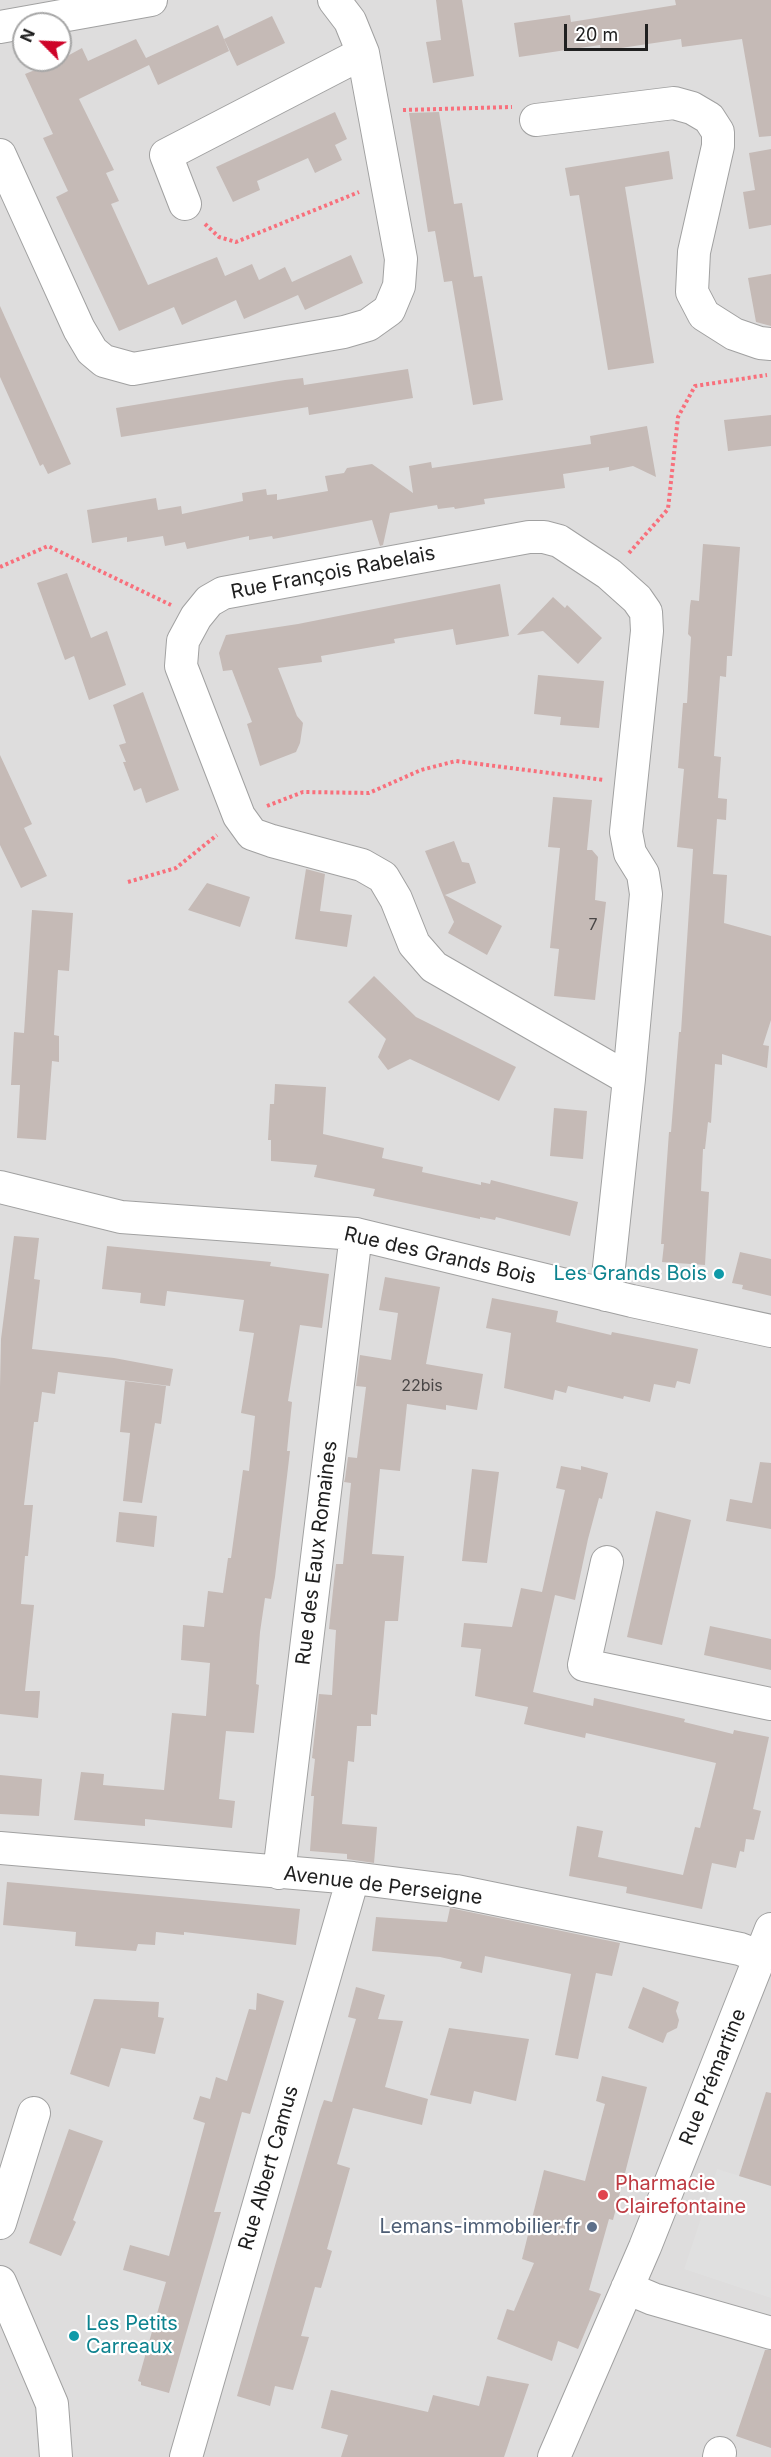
<!DOCTYPE html>
<meta charset="utf-8">
<style>
body{margin:0}
#map{position:relative;width:771px;height:2457px;overflow:hidden;background:#f1ece7;font-family:Inter,sans-serif}
canvas{display:block}
.north{position:absolute;left:12px;top:12px;width:60px;height:60px;box-sizing:border-box;background:#fff;border:2px solid #a6a6a6;border-radius:50%;rotate:294deg;font-size:16px;font-weight:700;line-height:24px;text-align:center;color:#202020}
.north::after{content:'';display:block;margin:auto;width:21px;height:27px;background:#ce0328;clip-path:polygon(50% 0,100% 100%,50% 72%,0 100%)}
.scale{position:absolute;left:564px;top:24px;width:84px;height:27px;box-sizing:border-box;border:3px solid #202020;border-top:0;padding-left:8px;font-size:18px;line-height:21px;white-space:nowrap;color:#202020;-webkit-text-stroke:4px #fff;paint-order:stroke}
</style>
<div id="map">
<canvas width="771" height="2457"></canvas>
<div class="north">N</div>
<div class="scale">20 m</div>
</div>
<script>
const ctx = document.querySelector('canvas').getContext('2d');
ctx.lineJoin = 'round';
function paint(path, color) {
  ctx.fillStyle = color;
  ctx.fill(path, 'evenodd');
}
function shape(rows) {
  const path = new Path2D();
  for (const r of rows) {
    path.moveTo(r[0], r[1]);
    for (let i = 2; i < r.length; i += 2) path.lineTo(r[i], r[i + 1]);
  }
  return path;
}
function strokePath(path, color, width, dash) {
  ctx.strokeStyle = color;
  ctx.lineWidth = width;
  ctx.lineCap = dash ? 'butt' : 'round';
  ctx.setLineDash(dash || []);
  ctx.stroke(path);
}
function label(font, color, halo, rows, align = 'center') {
  ctx.font = font + ' Inter,sans-serif';
  ctx.lineWidth = 4.5;
  ctx.setLineDash([]);
  ctx.textBaseline = 'middle';
  ctx.strokeStyle = halo;
  ctx.fillStyle = color;
  for (const [text, x, y, turn = 0] of rows) {
    ctx.save();
    ctx.translate(x, y);
    ctx.rotate((+turn || 0) * Math.PI / 180);
    ctx.textAlign = isNaN(turn) ? turn : align;
    if (halo) ctx.strokeText(text, 0, 0);
    ctx.fillText(text, 0, 0);
    ctx.restore();
  }
}
paint(shape([
 [0,0,771,0,771,2457,0,2457],
 [24,24,60,24,60,60,24,60]
]), '#dedddd');
paint(shape([
 [717,2169,771,2186,771,2298,684,2269]
]), '#e0e0e0');
paint(shape([
 [436,0,462,0,474,76,433,83,426,42,441,40],
 [675,0,771,0,771,136,759,137,742,39,682,47,681,39,601,51,600,45,519,57,514,23,570,15,571,22,676,5],
 [272,16,285,43,237,66,224,39],
 [218,25,229,51,158,85,149,65,79,99,114,170,106,173,119,201,111,204,148,285,217,257,225,276,252,264,259,280,285,267,292,282,351,255,363,283,305,310,298,295,244,319,236,300,182,325,174,307,119,331,56,197,68,191,43,138,53,134,25,74,60,60,82,48,88,61,136,39,146,58],
 [335,112,347,139,335,145,342,160,315,173,308,158,257,181,260,190,233,202,216,167],
 [439,112,454,204,462,203,474,277,482,276,503,400,473,405,452,281,444,282,435,231,428,232,409,113],
 [771,149,771,225,749,229,743,192,755,190,749,153],
 [669,151,673,179,625,187,654,363,608,370,579,195,570,196,565,168],
 [771,274,771,326,756,322,748,278],
 [0,306,71,464,48,474,43,464,40,466,0,377],
 [408,369,413,398,309,415,308,407,121,437,116,408,285,380,303,378,304,385],
 [771,415,771,446,728,451,724,420],
 [647,426,656,477,633,466,609,471,609,467,563,474,565,488,484,499,485,504,455,509,454,507,438,509,437,505,390,513,383,545,380,546,372,520,273,539,272,536,249,540,249,536,187,549,185,542,165,546,163,536,127,542,127,537,92,543,87,510,156,498,158,510,181,506,182,514,243,501,242,493,266,489,267,495,277,494,277,500,328,491,325,476,344,473,347,468,372,464,413,493,409,466,431,462,432,468,591,444,590,436],
 [703,544,740,547,732,656,727,656,726,677,720,676,714,756,721,757,718,798,727,799,726,820,717,819,713,874,727,875,724,923,771,936,771,1020,763,1045,769,1046,767,1068,722,1054,722,1065,715,1064,711,1123,708,1122,705,1149,703,1149,701,1191,709,1192,705,1265,662,1262,664,1244,661,1244,669,1132,671,1132,679,1032,681,1032,693,849,677,847,684,769,678,768,683,703,687,703,691,637,688,634,690,606,691,600,699,601],
 [67,573,91,638,107,631,126,685,89,700,74,656,65,660,37,583],
 [500,584,509,636,456,645,453,629,394,639,395,643,321,656,322,662,278,668,297,716,303,723,300,743,296,752,260,766,247,724,252,722,232,670,223,671,219,653,226,635,298,624],
 [553,597,565,608,567,605,602,638,578,664,543,631,517,635],
 [538,675,604,681,599,728,560,725,561,717,534,714],
 [143,692,179,790,146,803,141,788,134,791,123,762,126,762,119,745,126,743,113,705],
 [0,755,32,824,24,828,47,876,21,888,0,845],
 [553,797,592,800,587,850,592,850,598,857,595,900,606,902,595,1000,554,996,559,949,550,948,560,848,548,847],
 [454,841,462,862,469,863,476,883,445,895,502,926,487,955,448,933,454,922,425,851],
 [306,869,325,874,320,911,352,915,347,947,295,939],
 [207,883,250,897,240,927,188,910],
 [32,910,73,913,69,971,58,970,54,1035,59,1036,59,1062,52,1061,46,1140,17,1138,20,1085,11,1085,14,1032,24,1033],
 [374,976,416,1017,516,1067,499,1101,410,1059,388,1070,378,1057,386,1039,348,1002],
 [275,1084,326,1087,323,1134,384,1148,382,1158,423,1167,422,1172,481,1185,481,1182,490,1184,491,1180,578,1202,570,1236,496,1217,495,1220,480,1217,480,1219,373,1196,375,1189,314,1177,317,1165,271,1161,271,1140,268,1140,270,1104,274,1104],
 [554,1108,587,1111,583,1159,550,1156],
 [14,1236,39,1238,34,1279,40,1280,32,1349,114,1358,173,1369,170,1386,58,1372,55,1394,42,1392,38,1422,34,1422,24,1505,33,1505,28,1556,25,1556,21,1604,34,1605,25,1691,40,1691,38,1718,0,1714,0,1387,1,1339],
 [107,1246,271,1262,270,1266,329,1274,322,1328,300,1325,288,1401,292,1402,287,1451,290,1451,275,1577,271,1599,265,1598,260,1632,256,1684,259,1685,254,1733,226,1731,219,1799,235,1801,232,1828,145,1819,145,1826,74,1820,81,1772,104,1774,103,1785,164,1790,172,1713,206,1716,210,1663,181,1660,183,1625,204,1627,208,1591,223,1593,228,1558,231,1558,243,1470,249,1471,255,1416,241,1413,254,1333,239,1331,244,1300,167,1291,165,1306,140,1303,141,1293,102,1289],
 [740,1252,771,1259,771,1296,742,1289,743,1285,732,1283],
 [385,1277,440,1287,426,1364,483,1374,477,1410,446,1405,446,1410,407,1404,400,1471,380,1469,372,1554,404,1556,398,1621,385,1621,377,1715,371,1714,371,1726,357,1726,354,1762,348,1761,342,1824,377,1827,374,1863,347,1859,347,1854,310,1851,314,1796,311,1796,315,1759,312,1758,319,1694,332,1695,336,1630,329,1629,334,1581,336,1564,343,1564,351,1483,344,1482,345,1479,348,1457,357,1458,366,1387,356,1386,360,1355,391,1360,398,1313,379,1310],
 [492,1298,558,1311,556,1322,611,1335,612,1332,698,1349,690,1384,677,1381,675,1388,654,1384,650,1402,624,1396,623,1399,568,1386,566,1393,555,1390,553,1400,504,1388,511,1333,486,1328],
 [125,1381,166,1386,161,1424,155,1423,142,1503,123,1501,130,1433,120,1432],
 [760,1462,771,1463,771,1529,726,1521,730,1499,752,1503],
 [561,1466,581,1470,581,1466,608,1473,602,1499,599,1498,588,1539,575,1600,555,1595,533,1692,593,1706,594,1698,685,1719,684,1722,733,1734,734,1730,769,1737,753,1809,761,1811,754,1840,746,1839,744,1852,740,1851,736,1868,712,1863,702,1909,626,1893,627,1887,569,1876,577,1826,603,1831,598,1857,683,1875,695,1827,700,1828,716,1763,586,1733,585,1738,524,1724,528,1707,475,1696,481,1649,461,1647,464,1623,512,1627,521,1588,542,1592,565,1490,556,1488],
 [472,1469,499,1472,487,1563,462,1561],
 [656,1511,691,1520,662,1645,627,1637],
 [119,1512,157,1516,154,1547,116,1542],
 [710,1626,771,1639,771,1670,704,1655],
 [0,1775,42,1779,39,1816,0,1814],
 [7,1882,300,1909,296,1945,184,1932,184,1935,156,1932,155,1945,138,1944,136,1951,75,1946,76,1932,3,1925],
 [450,1908,620,1943,612,1976,596,1973,578,2059,555,2055,571,1974,485,1956,482,1973,460,1968,462,1962,440,1957,372,1951,376,1917,447,1922],
 [356,1987,385,1995,378,2019,403,2021,385,2087,428,2099,422,2125,353,2108,337,2164,350,2168,327,2249,332,2251,321,2288,315,2287,301,2336,309,2337,293,2390,275,2386,270,2406,237,2396,320,2111,324,2100,332,2102,340,2074,356,2019,348,2017],
 [643,1987,679,2002,676,2011,679,2020,677,2028,667,2033,663,2043,628,2028],
 [257,1993,284,2001,250,2114,242,2112,214,2212,221,2212,169,2393,141,2385,141,2382,138,2381,166,2282,123,2270,130,2245,169,2256,205,2123,193,2119,200,2096,210,2099,216,2077,227,2081,249,2009,256,2010],
 [94,1999,159,2002,158,2017,164,2018,155,2054,121,2048,109,2087,70,2074],
 [449,2028,529,2039,516,2101,474,2091,471,2104,430,2095],
 [602,2076,647,2087,613,2220,609,2219,589,2290,601,2294,578,2349,558,2341,552,2361,497,2339,507,2309,514,2311,534,2263,522,2259,544,2170,585,2181,605,2104,596,2101],
 [766,2092,771,2093,771,2186,739,2176],
 [69,2129,103,2141,73,2220,76,2222,61,2256,29,2243],
 [765,2350,771,2350,771,2448,736,2436],
 [487,2376,529,2384,504,2457,341,2457,348,2435,321,2428,331,2390,428,2412,433,2395,479,2406]
]), '#c5bab6');
const minor = shape([
 [0,27,151,0],
 [536,120,674,103,692,108,709,118,718,132,718,146,694,252,692,292,704,315,734,334,760,343,771,344],
 [0,155,79,329,92,351,104,361,133,369,344,332,368,325,389,310,399,286,401,259,363,53,350,21,334,0],
 [185,204,166,155,363,53],
 [0,1187,121,1217,356,1234,632,1301,771,1331],
 [606,1295,629,1079,646,894,643,874,630,853,626,832,647,631,646,612,637,599,609,574,559,541,544,537,529,537,223,593,209,601,196,617,183,641,181,666,239,816,252,834,272,841,362,865,383,877,396,899,414,944,434,967,629,1079],
 [607,1562,584,1665,771,1704],
 [0,1848,353,1878,456,1891,740,1949,761,1957],
 [279,1873,356,1234],
 [0,2223,34,2113],
 [0,2282,52,2404,56,2457],
 [627,2288,653,2299,771,2333],
 [186,2457,353,1878],
 [554,2457,645,2247,771,1929],
 [719,2457,720,2453]
]);
strokePath(minor, '#a1a1a1', 34);
strokePath(shape([
 [403,110,512,107],
 [205,224,219,237,236,242,359,192],
 [629,553,668,509,678,417,695,386,767,375],
 [0,567,48,546,171,605],
 [267,806,303,792,369,793,421,770,456,761,604,780],
 [128,882,176,868,217,835]
]), '#f8707c', 4, [3, 3]);
strokePath(minor, '#fff', 32);
for (const [x, y, r, color] of [
 [719,1274,6,"#0f9aa8"],
 [603,2195,6,"#e0444e"],
 [592,2227,6,"#5c6f8a"],
 [74,2336,6,"#0f9aa8"]
]) {
  const dot = new Path2D();
  dot.arc(x, y, r, 0, 2 * Math.PI);
  ctx.fillStyle = color;
  ctx.fill(dot);
  strokePath(dot, '#fff', 2);
}
label('16px', '#494646', null, [
 ["7",593,925],
 ["22bis",422,1386]
]);
label('20px', '#202020', '#fff', [
 ["Rue François Rabelais",333,573,-11],
 ["Rue des Grands Bois",440,1256,13],
 ["Rue des Eaux Romaines",317,1553,-83],
 ["Avenue de Perseigne",383,1886,7],
 ["Rue Prémartine",713,2077,-68],
 ["Rue Albert Camus",269,2168,-74]
]);
label('20px', '#0d838f', '#fff', [
 ["Les Grands Bois",707,1274],
 ["Les Petits",86,2324,"left"],
 ["Carreaux",86,2347,"left"]
], 'right');
label('20px', '#be3a42', '#fff', [
 ["Pharmacie",615,2184],
 ["Clairefontaine",615,2207]
], 'left');
label('20px', '#4e5e75', '#fff', [
 ["Lemans-immobilier.fr",580,2227]
], 'right');
</script>
